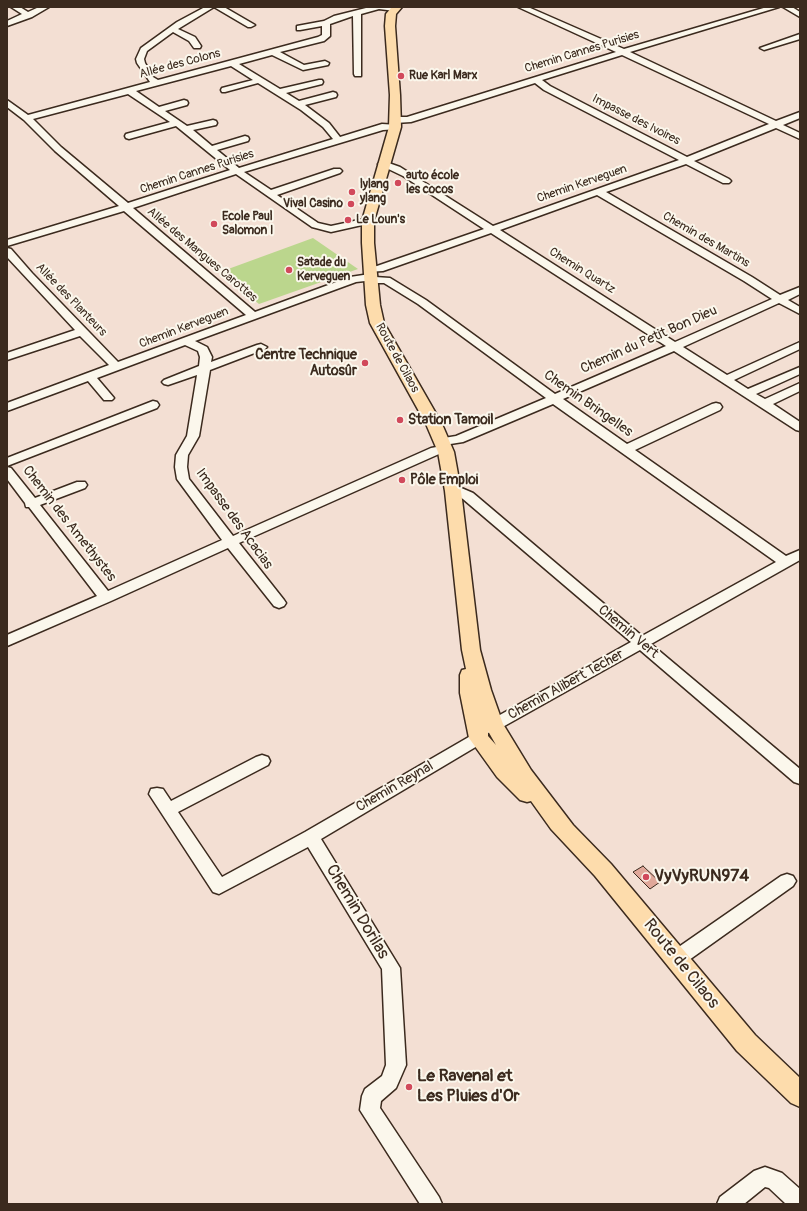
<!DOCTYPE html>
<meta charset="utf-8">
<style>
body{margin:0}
#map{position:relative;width:807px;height:1211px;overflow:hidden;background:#f3dfd3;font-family:Pangolin,sans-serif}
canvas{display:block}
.frame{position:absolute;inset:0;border:8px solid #3b2a1e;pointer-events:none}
</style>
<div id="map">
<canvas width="807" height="1211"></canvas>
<div class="frame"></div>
</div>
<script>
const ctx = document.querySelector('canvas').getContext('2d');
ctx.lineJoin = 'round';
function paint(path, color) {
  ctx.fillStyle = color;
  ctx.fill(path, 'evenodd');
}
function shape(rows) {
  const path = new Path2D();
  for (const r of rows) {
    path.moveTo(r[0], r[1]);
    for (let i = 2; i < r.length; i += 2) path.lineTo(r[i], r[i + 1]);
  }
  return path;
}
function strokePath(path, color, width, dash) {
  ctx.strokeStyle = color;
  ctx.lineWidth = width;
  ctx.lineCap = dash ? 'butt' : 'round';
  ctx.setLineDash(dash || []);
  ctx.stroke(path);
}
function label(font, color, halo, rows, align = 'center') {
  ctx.font = font + ' Pangolin,sans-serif';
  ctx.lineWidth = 4;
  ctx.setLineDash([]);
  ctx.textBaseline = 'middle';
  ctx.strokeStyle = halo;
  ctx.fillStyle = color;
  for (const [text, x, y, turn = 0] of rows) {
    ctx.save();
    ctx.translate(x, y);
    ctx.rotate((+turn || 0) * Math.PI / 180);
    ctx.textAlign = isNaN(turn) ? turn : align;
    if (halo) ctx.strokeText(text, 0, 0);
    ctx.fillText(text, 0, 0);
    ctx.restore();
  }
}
paint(shape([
 [313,238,358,269,259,304,220,272]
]), '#bbd68d');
const building = shape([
 [643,866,660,882,650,889,633,872,643,866]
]);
paint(building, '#e0a799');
strokePath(building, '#3b2a1e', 1);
const minor = shape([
 [11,7,20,7,28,12,39,7,49,7,32,17,7,26,7,21,22,14,11,7],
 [205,7,224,7,255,25,251,27,248,27,214,7,178,29,195,37,201,46,200,48,194,48,189,41,173,32,147,51,144,59,145,63,153,77,158,80,318,37,322,35,322,26,300,30,297,30,297,26,324,21,334,16,370,7,398,7,399,9,395,11,379,9,361,14,361,76,355,76,354,74,353,16,330,24,330,36,324,41,280,52,304,65,325,61,329,63,328,65,303,70,272,55,239,64,280,89,319,80,322,80,323,82,322,84,286,93,299,101,333,92,336,93,337,95,336,97,305,105,329,123,340,137,382,124,398,125,399,127,398,129,383,130,244,172,271,190,334,169,340,169,342,171,340,173,277,195,318,223,331,226,368,218,373,221,371,223,331,232,312,227,236,174,133,208,255,312,350,277,370,274,375,277,390,278,426,300,555,394,666,346,491,233,383,271,366,272,365,270,366,268,377,266,484,229,403,176,378,164,383,161,400,167,493,226,679,160,544,90,535,83,411,122,395,123,391,120,395,117,407,117,616,52,518,7,528,7,624,49,767,7,779,7,630,52,776,121,800,112,800,118,783,125,800,133,800,139,776,128,694,161,729,179,731,181,729,183,723,183,686,164,606,192,752,277,780,295,800,287,800,294,788,300,800,307,800,314,779,303,683,347,727,375,800,342,800,349,734,380,748,389,800,367,800,374,756,394,765,399,800,383,800,391,773,404,800,422,800,431,796,430,674,351,563,399,627,444,712,404,716,403,720,404,722,407,720,410,635,450,786,556,800,550,800,560,651,644,800,769,800,784,794,782,640,650,499,729,485,734,480,732,477,728,480,724,489,721,631,642,463,499,457,495,448,494,447,491,448,488,459,487,473,493,642,636,776,562,553,404,463,442,444,445,448,446,450,449,448,452,439,454,239,543,284,600,286,603,284,606,279,608,274,606,228,548,111,601,7,646,7,635,97,596,29,507,26,507,25,503,7,479,7,467,11,468,35,498,77,482,85,482,87,485,85,488,40,505,108,591,222,540,177,479,175,467,176,455,187,436,197,375,168,385,164,384,162,382,164,380,199,366,200,357,198,351,185,345,97,378,114,398,112,400,104,400,88,381,7,411,7,403,109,365,80,336,7,360,7,353,75,330,7,257,7,248,11,249,32,273,118,362,246,315,124,211,7,246,7,240,119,206,55,151,24,120,7,107,7,100,28,115,150,82,137,63,136,59,141,48,177,22,205,7],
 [622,55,769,124,687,157,550,86,542,80,622,55],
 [231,66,253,80,222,88,221,90,222,92,225,92,258,83,301,110,323,127,333,139,239,168,217,150,248,141,249,139,248,137,245,136,212,146,193,130,216,125,217,123,216,121,213,120,187,126,165,111,187,105,188,103,187,101,184,100,159,107,136,91,231,66],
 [128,94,170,122,126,134,125,136,126,138,129,139,176,126,230,170,128,203,61,147,33,119,128,94],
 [597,195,744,281,772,299,675,342,500,230,597,195],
 [365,281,370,283,384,283,418,304,546,398,456,436,438,439,436,442,438,445,442,446,431,448,233,536,189,479,187,467,188,455,199,436,210,370,265,349,267,347,261,344,257,345,211,362,212,357,207,347,195,341,356,282,365,281],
 [783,7,792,7,800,12,800,17,783,7],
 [800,34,800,39,764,50,760,48,800,34],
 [153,401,157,402,159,405,157,408,7,466,7,458,153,401],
 [479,732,484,734,487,738,484,742,321,839,400,968,406,1065,396,1088,381,1101,380,1108,439,1197,442,1204,420,1204,360,1110,362,1096,365,1089,382,1076,386,1065,382,969,308,847,219,894,213,892,149,794,151,789,157,788,163,789,171,801,256,757,262,755,268,757,270,761,268,765,178,812,222,877,305,832,474,734,479,732],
 [787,874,793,876,796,881,793,886,682,965,676,967,670,965,667,959,670,953,781,876,787,874],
 [765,1167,782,1173,800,1189,800,1204,786,1204,769,1188,765,1187,744,1204,717,1204,720,1197,754,1171,765,1167]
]);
const major = shape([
 [392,7,402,7,396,14,395,26,400,95,401,127,374,221,374,243,380,305,384,323,442,424,454,452,461,491,480,650,491,690,503,724,531,770,573,825,611,864,755,1035,800,1078,800,1107,791,1103,737,1051,595,876,551,829,531,801,527,802,520,800,497,777,469,738,460,693,460,675,462,670,466,669,462,650,445,491,438,452,426,424,370,323,366,305,362,243,362,221,389,127,390,95,385,26,386,14,392,7],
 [488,731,496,745,488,736,488,731]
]);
strokePath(minor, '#3b2a1e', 3);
strokePath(major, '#3b2a1e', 3);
paint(minor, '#fbf7ec');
paint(major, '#fddcac');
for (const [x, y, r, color] of [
 [401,76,4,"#d1495b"],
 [398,183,4,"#d1495b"],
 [352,192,4,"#d1495b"],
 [351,204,4,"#d1495b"],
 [348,220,4,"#d1495b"],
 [214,224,4,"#d1495b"],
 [289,270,4,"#d1495b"],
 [365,363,4,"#d1495b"],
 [400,420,4,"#d1495b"],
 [402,480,4,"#d1495b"],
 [646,877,4,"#d1495b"],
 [409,1087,4,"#d1495b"]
]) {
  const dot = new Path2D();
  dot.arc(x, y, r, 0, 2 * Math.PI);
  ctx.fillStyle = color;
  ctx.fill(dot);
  strokePath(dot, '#fbf7ec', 1.5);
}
label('12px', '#3b2a1e', '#fbf7ec', [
 ["Chemin Cannes Purisies",582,52,-17],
 ["Allée des Colons",180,64,-15],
 ["Impasse des Ivoires",636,120,27],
 ["Chemin Cannes Purisies",197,172,-18],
 ["Chemin Kerveguen",582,184,-19],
 ["Chemin des Martins",706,240,30],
 ["Allée des Mangues Carottes",202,255,40],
 ["Chemin Quartz",582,271,32],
 ["Allée des Planteurs",71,300,46],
 ["Chemin Kerveguen",184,328,-21],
 ["Route de Cilaos",397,358,61]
]);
label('bold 12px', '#3b2a1e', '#fbf7ec', [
 ["Rue Karl Marx",409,76],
 ["auto école",406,176],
 ["les cocos",406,190],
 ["lylang",360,185],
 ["ylang",360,199],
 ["Vival Casino",343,204,"right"],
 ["Ecole Paul",222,217],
 ["Salomon I",222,231],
 ["Le Loun's",356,220],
 ["Satade du",297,263],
 ["Kerveguen",297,277]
], 'left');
label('14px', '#3b2a1e', '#fbf7ec', [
 ["Chemin du Petit Bon Dieu",649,340,-24],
 ["Chemin Bringelles",588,404,35],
 ["Impasse des Acacias",234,519,54],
 ["Chemin des Amethystes",69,524,52],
 ["Chemin Vert",628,632,40],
 ["Chemin Alibert Techer",566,685,-29],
 ["Chemin Reynal",395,787,-30]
]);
label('bold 14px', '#3b2a1e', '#fbf7ec', [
 ["Centre Technique",357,355,"right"],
 ["Autosûr",357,371,"right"],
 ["Station Tamoil",408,420],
 ["Pôle Emploi",410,480]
], 'left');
label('bold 17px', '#3b2a1e', '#fbf7ec', [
 ["VyVyRUN974",654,877],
 ["Le Ravenal et",417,1077],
 ["Les Pluies d'Or",417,1097]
], 'left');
label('17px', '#3b2a1e', '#fbf7ec', [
 ["Chemin Dorilas",357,912,59],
 ["Route de Cilaos",681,964,51]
]);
</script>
